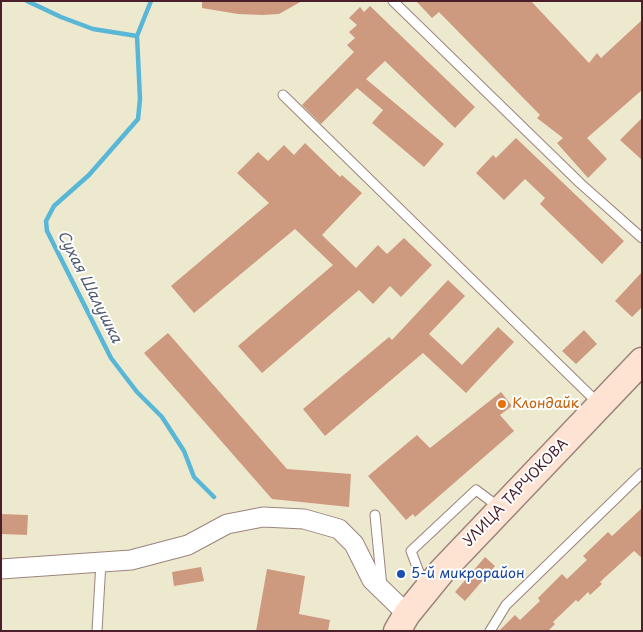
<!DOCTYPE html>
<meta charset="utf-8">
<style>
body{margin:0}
#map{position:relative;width:643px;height:632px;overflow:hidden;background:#ede9cf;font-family:"Playpen Sans",sans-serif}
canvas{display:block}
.frame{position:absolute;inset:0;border:2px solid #4a1f2b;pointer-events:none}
</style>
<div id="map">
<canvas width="643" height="632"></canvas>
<div class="frame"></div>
</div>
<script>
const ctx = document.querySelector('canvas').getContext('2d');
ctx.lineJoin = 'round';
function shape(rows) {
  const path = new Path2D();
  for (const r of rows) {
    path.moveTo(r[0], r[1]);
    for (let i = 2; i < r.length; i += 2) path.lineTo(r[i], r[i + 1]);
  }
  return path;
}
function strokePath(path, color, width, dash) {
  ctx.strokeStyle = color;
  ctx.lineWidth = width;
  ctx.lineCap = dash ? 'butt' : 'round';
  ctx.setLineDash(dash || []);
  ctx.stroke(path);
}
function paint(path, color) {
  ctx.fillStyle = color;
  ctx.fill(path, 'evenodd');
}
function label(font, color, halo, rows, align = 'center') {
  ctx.font = font + ' "Playpen Sans",sans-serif';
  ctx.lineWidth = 4;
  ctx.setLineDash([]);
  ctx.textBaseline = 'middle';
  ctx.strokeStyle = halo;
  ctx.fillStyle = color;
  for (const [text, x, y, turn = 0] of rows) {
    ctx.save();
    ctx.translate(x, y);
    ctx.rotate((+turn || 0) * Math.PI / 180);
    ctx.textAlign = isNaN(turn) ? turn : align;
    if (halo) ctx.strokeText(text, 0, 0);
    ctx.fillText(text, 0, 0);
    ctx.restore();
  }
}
strokePath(shape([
 [27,1,61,17,93,29,137,36],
 [151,1,137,36,140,99,138,119,89,175,54,206,46,221,47,231,111,358,137,392,162,417,184,451,194,477,214,497]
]), '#58b6d7', 4.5);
paint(shape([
 [202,1,302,1,279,14,262,15,238,14,202,8],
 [416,1,531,1,589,63,597,53,601,58,642,20,642,90,587,138,607,159,588,178,557,143,563,138,537,118,540,115,439,12,432,18],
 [370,6,475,107,455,128,385,61,366,79,444,144,424,167,372,123,383,110,357,88,321,124,302,105,354,52,347,45,355,38,349,32,357,25,349,18,360,7,364,12],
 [642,118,642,160,620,140],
 [516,138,624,241,602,264,540,204,545,198,525,179,504,200,476,173,493,155,496,158],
 [305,143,340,177,342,175,362,193,322,235,356,268,378,245,387,254,404,238,432,265,401,297,390,286,373,304,359,290,262,373,238,346,333,265,295,229,194,313,171,286,269,203,237,173,258,152,268,161,284,145,294,155],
 [642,272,642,307,632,317,615,301],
 [448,280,465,296,429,334,462,365,498,327,514,342,466,393,423,353,325,436,303,409,389,337,392,340],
 [584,330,597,344,576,364,562,351],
 [168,333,287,469,351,474,349,507,272,499,144,353],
 [501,392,512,406,500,415,514,431,415,517,413,514,406,520,368,476,417,435,430,448],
 [642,508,642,558,634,551,600,582,602,584,590,595,588,592,578,602,576,600,553,622,555,624,548,631,499,631,515,615,520,620,540,601,538,598,562,574,567,579,587,560,583,556,608,532,612,536],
 [1,514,28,515,27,535,1,534],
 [485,557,495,566,465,601,455,592],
 [201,567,204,581,174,586,172,572],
 [267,569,305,576,299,614,330,620,328,631,256,631]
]), '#ce9a7f');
const service = shape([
 [393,1,581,184,642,238],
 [283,95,599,404],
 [375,515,382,587],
 [425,588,411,551,476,490,499,507],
 [97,631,101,562],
 [490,631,506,605,642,473]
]);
const minor = shape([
 [1,569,131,560,188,545,227,524,263,517,304,519,339,529,354,544,372,580,407,614,398,623]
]);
const secondary = shape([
 [397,631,407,614,442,571,642,361]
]);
strokePath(service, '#9c847d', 11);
strokePath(minor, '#9c847d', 21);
strokePath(secondary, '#9c847d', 29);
strokePath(service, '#fff', 9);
strokePath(minor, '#fff', 19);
strokePath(secondary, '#fee3d2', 26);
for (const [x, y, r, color] of [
 [502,404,5,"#e8710a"],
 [401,574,5,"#1a4fb4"]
]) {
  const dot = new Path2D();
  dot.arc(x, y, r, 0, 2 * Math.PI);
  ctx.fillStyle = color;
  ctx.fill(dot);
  strokePath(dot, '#fff', 2);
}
label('14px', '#c56008', '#fff', [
 ["Клондайк",512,404]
], 'left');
label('14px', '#4a1f2b', '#fff', [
 ["УЛИЦА ТАРЧОКОВА",516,493,-46]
]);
label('14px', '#164399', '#fff', [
 ["5-й микрорайон",411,574]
], 'left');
label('italic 15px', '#505b70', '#fff', [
 ["Сухая Шалушка",89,287,63]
]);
</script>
